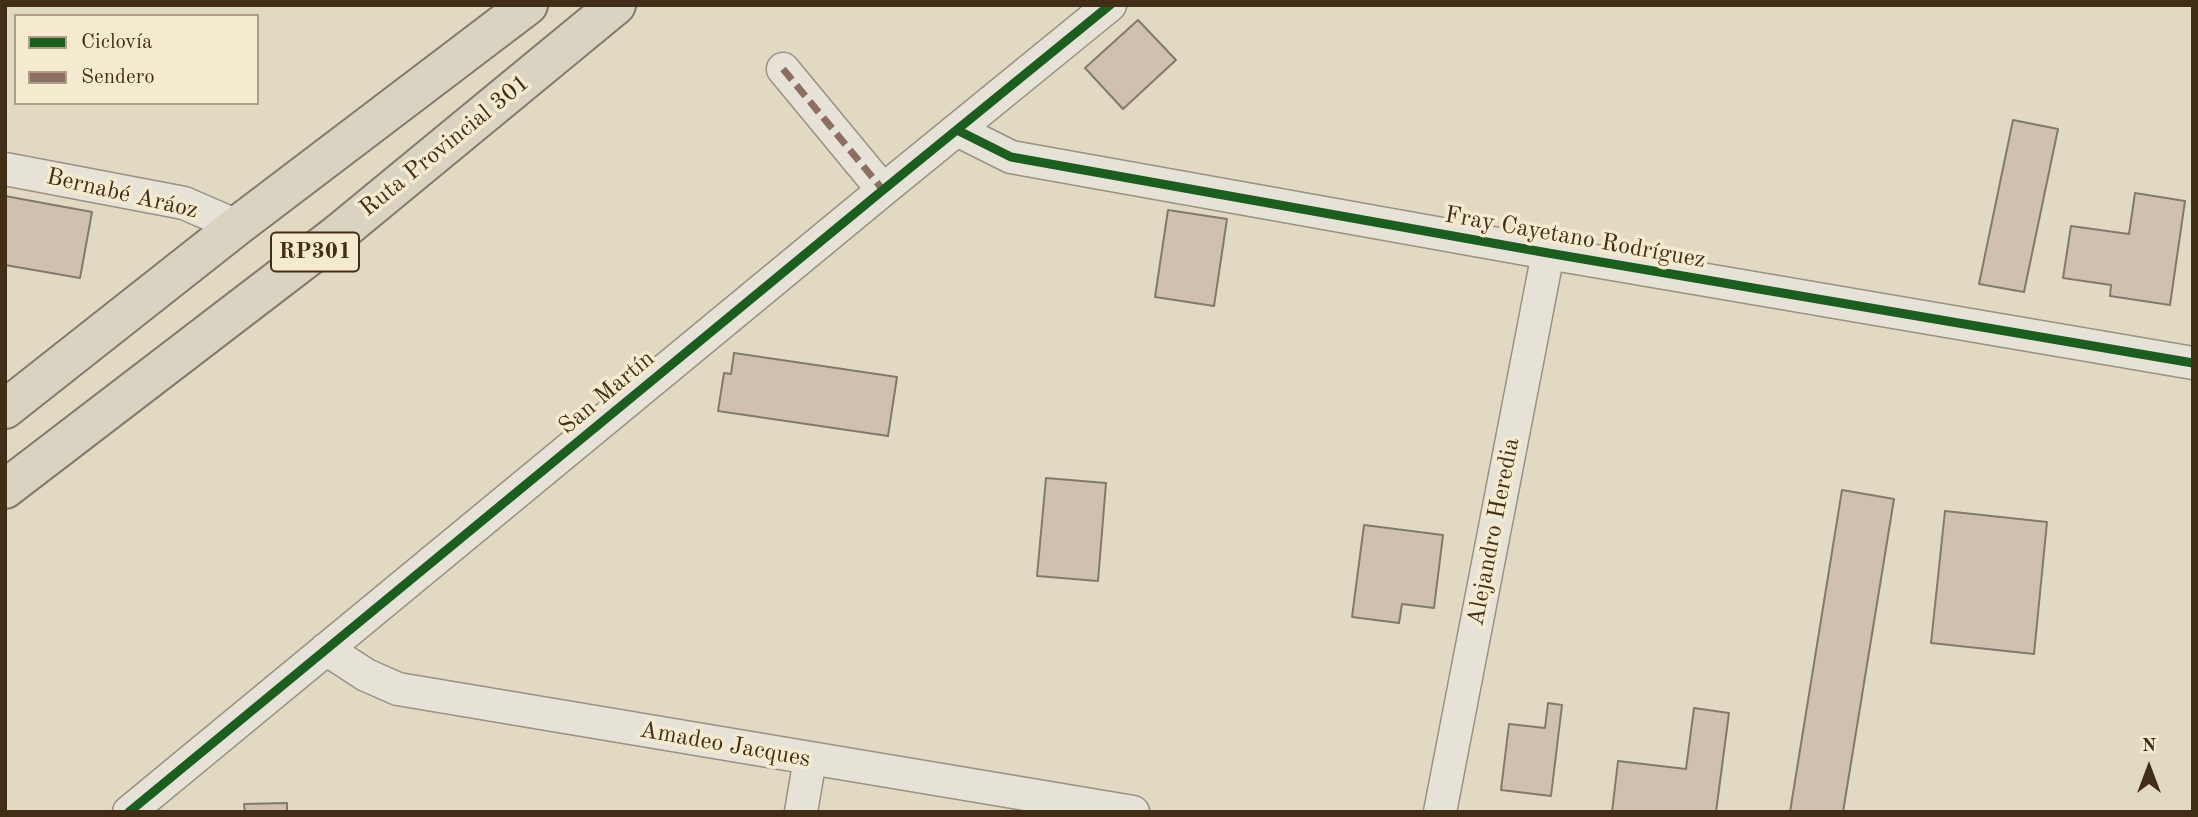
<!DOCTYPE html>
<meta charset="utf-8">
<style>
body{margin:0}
#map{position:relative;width:2198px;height:817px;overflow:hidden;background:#e1d9c2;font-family:"Old Standard TT",serif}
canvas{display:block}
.frame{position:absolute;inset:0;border:7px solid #422d16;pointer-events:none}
.legend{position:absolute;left:14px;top:14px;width:245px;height:91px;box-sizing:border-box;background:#f4eacf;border:2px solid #ad9e85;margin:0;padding:9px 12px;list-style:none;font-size:21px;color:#422d16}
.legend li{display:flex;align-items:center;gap:14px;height:35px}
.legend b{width:35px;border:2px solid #ad9e85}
.north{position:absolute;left:2114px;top:733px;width:70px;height:70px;-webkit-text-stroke:5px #f4eacf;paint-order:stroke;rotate:0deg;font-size:19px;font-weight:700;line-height:28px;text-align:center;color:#422d16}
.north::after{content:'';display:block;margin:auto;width:24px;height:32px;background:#422d16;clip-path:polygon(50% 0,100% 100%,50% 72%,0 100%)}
</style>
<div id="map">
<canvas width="2198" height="817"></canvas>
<div class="frame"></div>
<ul class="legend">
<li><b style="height:9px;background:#1b5e20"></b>Ciclovía</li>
<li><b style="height:9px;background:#8d6e63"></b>Sendero</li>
</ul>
<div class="north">N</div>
</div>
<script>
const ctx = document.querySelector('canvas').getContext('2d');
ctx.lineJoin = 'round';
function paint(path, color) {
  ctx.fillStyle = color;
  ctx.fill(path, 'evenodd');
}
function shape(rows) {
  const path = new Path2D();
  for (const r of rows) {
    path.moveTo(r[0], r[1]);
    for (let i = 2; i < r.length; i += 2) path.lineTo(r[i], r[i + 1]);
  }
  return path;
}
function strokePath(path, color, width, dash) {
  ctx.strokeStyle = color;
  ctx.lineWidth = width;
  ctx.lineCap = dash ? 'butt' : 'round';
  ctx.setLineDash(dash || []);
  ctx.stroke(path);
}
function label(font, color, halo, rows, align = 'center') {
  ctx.font = font + ' "Old Standard TT",serif';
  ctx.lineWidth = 7;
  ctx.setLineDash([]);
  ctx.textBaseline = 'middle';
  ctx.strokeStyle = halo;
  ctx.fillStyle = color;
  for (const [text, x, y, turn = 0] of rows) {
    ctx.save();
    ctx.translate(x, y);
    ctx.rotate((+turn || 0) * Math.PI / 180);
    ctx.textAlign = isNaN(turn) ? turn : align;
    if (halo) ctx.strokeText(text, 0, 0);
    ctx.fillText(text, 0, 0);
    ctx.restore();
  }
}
const building = shape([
 [1138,20,1176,60,1123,109,1085,68,1138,20],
 [2013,120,2058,129,2024,292,1979,284,2013,120],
 [2135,193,2185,201,2170,305,2110,296,2111,285,2063,278,2071,226,2129,234,2135,193],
 [5,196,92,212,80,278,5,265,5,196],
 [1168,210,1227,219,1214,306,1155,297,1168,210],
 [734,353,897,377,888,436,718,411,724,373,731,374,734,353],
 [1046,478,1106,483,1098,581,1037,576,1046,478],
 [1842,490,1894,499,1843,812,1790,812,1842,490],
 [1945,511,2047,522,2034,654,1931,643,1945,511],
 [1364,525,1443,535,1434,608,1402,604,1399,623,1352,617,1364,525],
 [1548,703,1562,705,1551,796,1501,790,1509,724,1545,728,1548,703],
 [1694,708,1729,713,1716,812,1612,812,1618,761,1686,769,1694,708],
 [287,803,287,812,245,812,244,804,287,803]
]);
paint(building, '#d0c1af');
strokePath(building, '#827a6b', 2);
const street = shape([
 [783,69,883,190],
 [957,130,1011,157,1548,253,2193,363],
 [5,169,184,203,237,226],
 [326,649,366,675,398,689,1133,812],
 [129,812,883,190,1110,5],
 [801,812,810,759],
 [1440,812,1548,253]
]);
const primary = shape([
 [5,409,237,226,528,5],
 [5,489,338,234,616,5]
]);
strokePath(street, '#999282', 35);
strokePath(primary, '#827a6b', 42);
strokePath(street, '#e7e2d7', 32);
strokePath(primary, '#dbd3c2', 38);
strokePath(shape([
 [783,69,883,190]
]), '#8d6e63', 7, [14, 7]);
strokePath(shape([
 [957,130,1011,157,1548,253,2193,363],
 [129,812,883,190,1110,5]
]), '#1b5e20', 9);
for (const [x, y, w] of [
 [315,252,88]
]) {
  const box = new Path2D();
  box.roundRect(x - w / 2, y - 19.5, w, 39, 5);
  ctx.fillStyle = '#f4eacf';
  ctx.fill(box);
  strokePath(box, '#422d16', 2);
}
label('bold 23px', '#422d16', null, [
 ["RP301",315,252]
]);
label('24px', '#422d16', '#f4eacf', [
 ["Ruta Provincial 301",445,146,-39],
 ["Bernabé Aráoz",122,194,13],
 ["Fray Cayetano Rodríguez",1575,238,10],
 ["San Martín",607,393,-40],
 ["Alejandro Heredia",1494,532,-79],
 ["Amadeo Jacques",725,745,10]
]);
</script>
